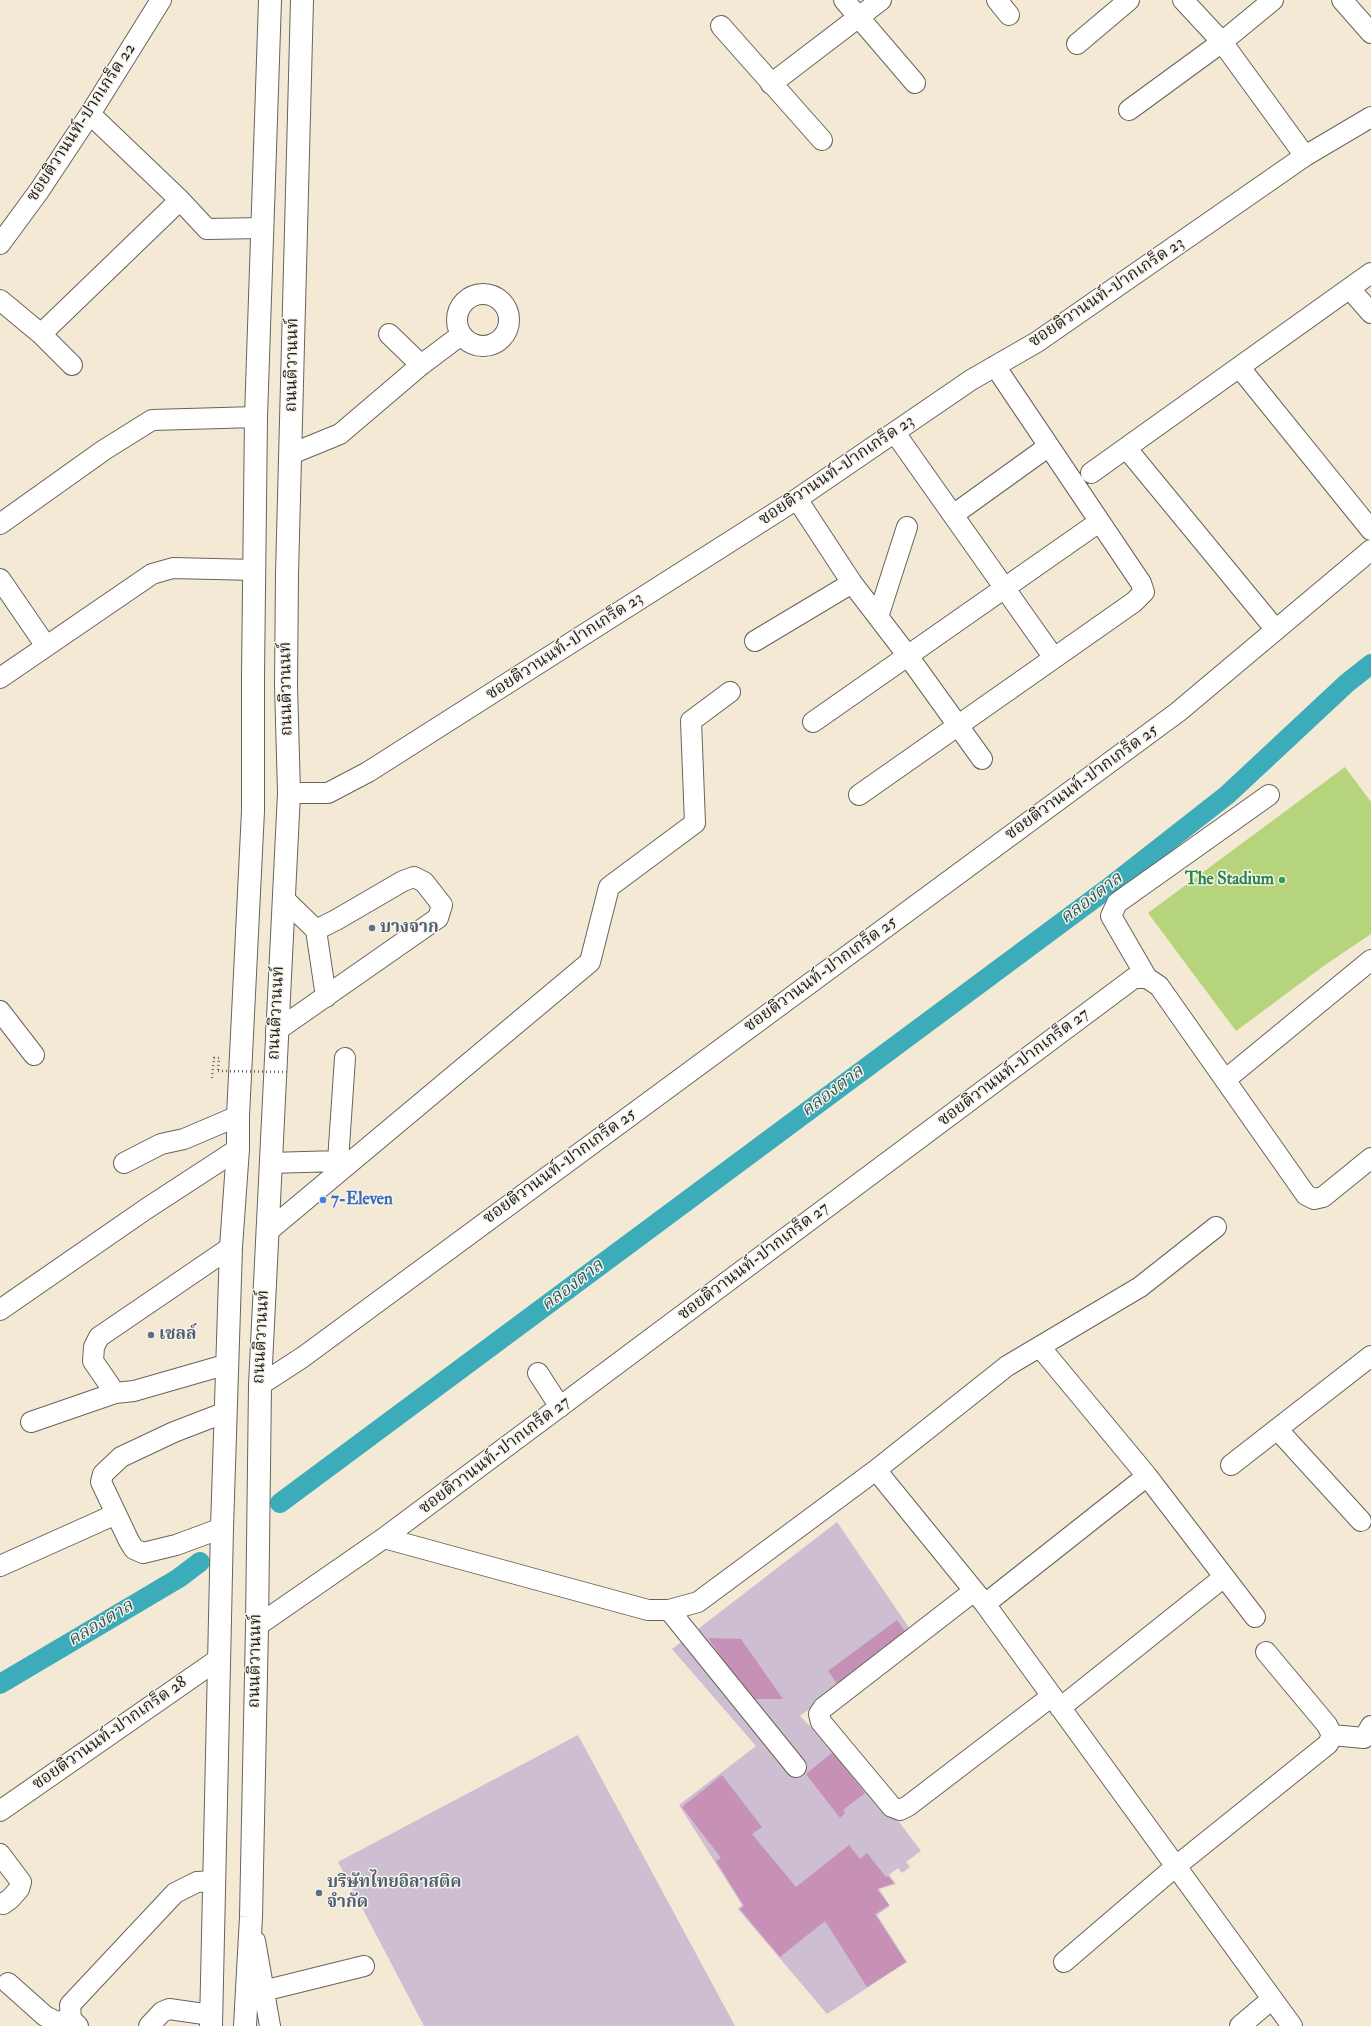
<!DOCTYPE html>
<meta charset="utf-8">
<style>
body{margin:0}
canvas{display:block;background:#f4e9d4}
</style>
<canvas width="1371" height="2026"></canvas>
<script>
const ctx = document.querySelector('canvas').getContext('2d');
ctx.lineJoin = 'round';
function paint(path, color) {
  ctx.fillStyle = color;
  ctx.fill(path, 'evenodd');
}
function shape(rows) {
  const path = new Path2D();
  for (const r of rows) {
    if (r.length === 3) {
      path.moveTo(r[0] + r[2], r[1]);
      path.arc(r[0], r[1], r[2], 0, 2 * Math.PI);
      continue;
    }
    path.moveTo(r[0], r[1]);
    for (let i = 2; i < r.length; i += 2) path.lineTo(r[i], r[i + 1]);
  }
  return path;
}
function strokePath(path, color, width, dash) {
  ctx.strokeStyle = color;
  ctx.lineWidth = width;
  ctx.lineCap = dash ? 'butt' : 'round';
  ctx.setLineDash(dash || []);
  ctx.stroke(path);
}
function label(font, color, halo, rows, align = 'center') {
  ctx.font = font + ' "IM FELL Double Pica","Noto Serif Thai",serif';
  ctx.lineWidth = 3;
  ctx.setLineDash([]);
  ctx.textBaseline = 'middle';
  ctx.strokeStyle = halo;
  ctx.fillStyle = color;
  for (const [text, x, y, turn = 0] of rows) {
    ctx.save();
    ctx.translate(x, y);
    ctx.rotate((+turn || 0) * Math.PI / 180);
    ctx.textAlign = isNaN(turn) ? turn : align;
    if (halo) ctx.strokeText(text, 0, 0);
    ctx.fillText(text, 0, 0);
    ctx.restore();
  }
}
paint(shape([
 [837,1522,912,1632,800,1716,881,1798,921,1851,906,1862,910,1867,902,1873,898,1868,889,1875,896,1884,879,1889,890,1906,877,1915,907,1962,827,2014,738,1909,742,1905,679,1805,756,1746,672,1649],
 [578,1735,735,2026,424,2026,338,1862]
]), '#cdbed2');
paint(shape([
 [1345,767,1371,802,1371,934,1325,965,1236,1031,1148,913]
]), '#b5d47b');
strokePath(shape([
 [280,1503,1107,889,1227,795,1347,683,1371,664],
 [0,1684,179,1578,200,1562]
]), '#3cabba', 20);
paint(shape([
 [897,1620,907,1634,838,1685,828,1671],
 [708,1638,741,1639,783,1699,751,1699],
 [833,1752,865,1793,843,1810,845,1813,840,1818,806,1774],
 [722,1775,762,1827,752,1834,796,1887,849,1845,860,1859,867,1853,886,1877,888,1876,894,1883,877,1889,889,1905,875,1914,906,1962,867,1987,825,1921,780,1957,740,1909,744,1906,716,1861,721,1858,682,1807]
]), '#c791b7');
const minor = shape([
 [844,0,915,83],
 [997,0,1009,15],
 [1183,0,1222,42,1305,156],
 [1342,0,1371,33],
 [721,26,822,140],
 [1077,44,1129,0],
 [771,84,881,0],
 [1129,110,1222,42,1273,0],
 [90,114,180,200,207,229,262,228],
 [0,244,39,191,90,114,161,0],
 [1350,289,1371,313],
 [483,320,26],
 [0,300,41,334,72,365],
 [41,334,180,200],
 [389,334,421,365],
 [1240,368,1371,530],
 [895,433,1054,658],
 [1127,449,1276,630],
 [291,454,340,434,421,365,461,335],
 [1091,473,1371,273],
 [797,499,852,583,908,656,982,759],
 [953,515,1049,446],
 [0,524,104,450,152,420,256,417],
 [0,579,46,646],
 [878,617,907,527],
 [755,641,852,583],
 [0,678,152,574,173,568,255,570],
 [813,722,1099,522],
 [289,793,328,793,368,772,797,499,971,380,1037,342,1305,156,1371,117],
 [859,795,1134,602,1144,592,1141,583,995,366],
 [316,930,326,997],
 [1147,978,1111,916,1117,903,1269,795],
 [0,1011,34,1055],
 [276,1031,438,918,442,905,424,882,414,877,403,881,336,920,316,930,283,898],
 [1225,1080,1371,960],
 [124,1163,161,1144,184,1139,238,1116],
 [270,1163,338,1161,345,1058],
 [267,1232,590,962,609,887,695,823,691,721,730,692],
 [0,1310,146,1209,238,1149],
 [1040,1347,1147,1476,1255,1617],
 [228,1364,134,1391,115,1393,93,1361,94,1347,99,1337,231,1247],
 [538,1373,560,1407],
 [260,1385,303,1357,1178,712,1371,550],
 [31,1422,115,1393],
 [1277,1429,1361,1521],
 [1231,1465,1371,1356],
 [876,1470,985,1604,1292,2026],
 [222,1528,176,1545,143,1553,134,1549,129,1541,101,1482,103,1474,121,1457,174,1432,226,1412],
 [384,1538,648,1610,669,1610,698,1602,876,1470,1007,1366,1140,1287,1216,1227],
 [0,1566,116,1514],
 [974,1591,823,1708,819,1714,821,1722,892,1807,900,1810,908,1806,1052,1696],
 [985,1604,1147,1476],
 [669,1610,796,1767],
 [257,1626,384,1538,1134,978,1147,978,1159,986,1306,1195,1314,1199,1323,1197,1371,1158],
 [1060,1708,1224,1577],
 [1332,1735,1364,1738,1371,1726],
 [0,1811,220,1658],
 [0,1854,21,1882,19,1889,10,1899,3,1904,0,1903],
 [255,1941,270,2026],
 [1064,1962,1175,1867,1328,1744,1332,1735,1327,1725,1266,1652],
 [8,1983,45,2016,57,2022,71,2019],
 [263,1991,364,1966],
 [78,2026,71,2019,70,2005,175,1893,197,1882,215,1881],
 [149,2026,162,2012,169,2009,211,2015],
 [1240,2026,1272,1999]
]);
const major = shape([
 [211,2026,222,1528,231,1247,238,1149,238,1116,253,811,253,675,256,417,270,0],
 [245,2026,251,1917,257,1626,260,1385,289,793,286,685,287,574,302,0]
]);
strokePath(minor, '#68645c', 22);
strokePath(major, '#68645c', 24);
strokePath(shape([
 [212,1078,214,1058,219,1058,218,1071]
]), '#68645c', 2.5, [1, 3]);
strokePath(minor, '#fff', 20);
strokePath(major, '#fff', 22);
strokePath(shape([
 [218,1071,290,1072]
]), '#68645c', 2.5, [1, 3]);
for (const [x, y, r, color] of [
 [1282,880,4,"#2e9e5b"],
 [372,928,4,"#5c6f8a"],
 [323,1200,4,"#3f7fe0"],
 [151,1335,4,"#5c6f8a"],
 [319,1893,4,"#5c6f8a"]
]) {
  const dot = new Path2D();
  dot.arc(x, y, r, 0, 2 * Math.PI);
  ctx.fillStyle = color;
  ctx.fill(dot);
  strokePath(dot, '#f7f3e8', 1.5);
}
label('17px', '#1c1c1c', '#f7f3e8', [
 ["ซอยติวานนท์-ปากเกร็ด 22",82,123,-57],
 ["ซอยติวานนท์-ปากเกร็ด 23",1107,293,-34],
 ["ถนนติวานนท์",293,365,-89],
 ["ซอยติวานนท์-ปากเกร็ด 23",837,471,-34],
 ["ซอยติวานนท์-ปากเกร็ด 23",565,647,-33],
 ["ถนนติวานนท์",287,689,-91],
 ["ซอยติวานนท์-ปากเกร็ด 25",1082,783,-36],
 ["ซอยติวานนท์-ปากเกร็ด 25",821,975,-36],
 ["ถนนติวานนท์",277,1013,-87],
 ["ซอยติวานนท์-ปากเกร็ด 27",1014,1068,-37],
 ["ซอยติวานนท์-ปากเกร็ด 25",560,1167,-36],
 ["ซอยติวานนท์-ปากเกร็ด 27",754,1262,-37],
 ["ถนนติวานนท์",262,1337,-87],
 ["ซอยติวานนท์-ปากเกร็ด 27",495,1456,-37],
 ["ถนนติวานนท์",256,1661,-89],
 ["ซอยติวานนท์-ปากเกร็ด 28",110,1734,-35]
]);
label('bold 17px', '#27864d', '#f7f3e8', [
 ["The Stadium",1274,880]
], 'right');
label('bold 17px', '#4e5e75', '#f7f3e8', [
 ["บางจาก",380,928],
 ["เชลล์",159,1335],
 ["บริษัทไทยอิลาสติค",327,1883],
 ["จำกัด",327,1903]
], 'left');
label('bold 17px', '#366cbe', '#f7f3e8', [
 ["7-Eleven",331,1200]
], 'left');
label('italic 18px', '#2a5c63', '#f7f3e8', [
 ["คลองตาล",1092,899,-37],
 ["คลองตาล",833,1092,-37],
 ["คลองตาล",573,1286,-37],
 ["คลองตาล",101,1624,-31]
]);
</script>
